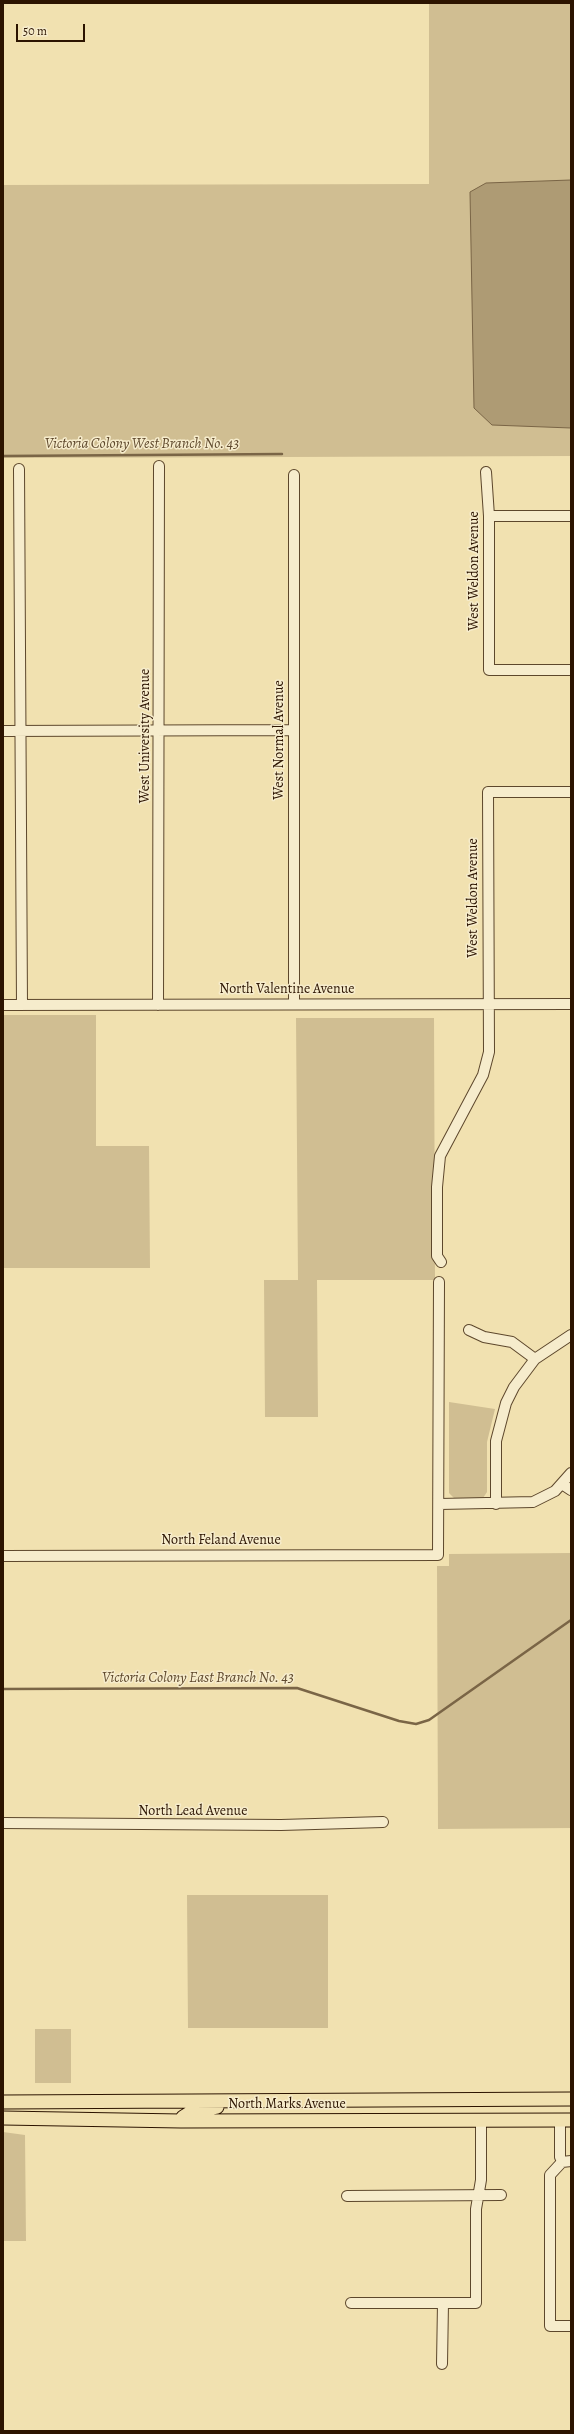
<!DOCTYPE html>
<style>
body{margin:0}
#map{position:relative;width:574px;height:2434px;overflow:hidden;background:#f1e1b0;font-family:Alegreya,serif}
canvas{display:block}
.frame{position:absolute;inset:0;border:4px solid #2c1400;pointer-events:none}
.scale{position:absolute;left:16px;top:24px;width:69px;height:18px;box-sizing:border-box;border:2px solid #2c1400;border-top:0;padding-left:5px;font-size:12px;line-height:14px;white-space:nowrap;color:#2c1400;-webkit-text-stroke:3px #f6eccc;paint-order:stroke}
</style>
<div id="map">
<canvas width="574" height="2434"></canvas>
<div class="frame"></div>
<div class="scale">50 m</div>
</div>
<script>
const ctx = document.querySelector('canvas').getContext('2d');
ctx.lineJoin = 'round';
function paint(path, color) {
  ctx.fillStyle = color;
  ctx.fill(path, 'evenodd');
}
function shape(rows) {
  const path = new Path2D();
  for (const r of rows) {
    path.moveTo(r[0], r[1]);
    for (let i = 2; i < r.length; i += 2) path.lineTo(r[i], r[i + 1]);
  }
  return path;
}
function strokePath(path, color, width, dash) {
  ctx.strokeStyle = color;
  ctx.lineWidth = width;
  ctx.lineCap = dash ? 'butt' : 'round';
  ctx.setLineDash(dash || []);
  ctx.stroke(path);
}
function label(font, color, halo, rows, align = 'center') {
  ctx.font = font + ' Alegreya,serif';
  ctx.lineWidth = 3;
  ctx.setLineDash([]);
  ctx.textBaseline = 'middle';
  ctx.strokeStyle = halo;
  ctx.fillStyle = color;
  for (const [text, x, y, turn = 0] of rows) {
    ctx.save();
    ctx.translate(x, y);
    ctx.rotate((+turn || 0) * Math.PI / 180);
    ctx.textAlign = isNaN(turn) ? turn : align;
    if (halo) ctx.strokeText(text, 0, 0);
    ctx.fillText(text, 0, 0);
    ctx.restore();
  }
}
paint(shape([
 [429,3,571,3,571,456,3,458,3,185,429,184],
 [3,1015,96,1015,96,1146,149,1146,150,1268,3,1268],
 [296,1018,434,1018,435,1280,317,1280,318,1417,265,1417,264,1280,298,1280],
 [449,1402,495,1409,487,1442,487,1492,483,1498,455,1499,449,1493],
 [571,1553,571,1828,438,1829,437,1566,449,1566,449,1554],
 [187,1895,328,1895,328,2028,188,2028],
 [35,2029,71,2029,71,2083,35,2083],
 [3,2132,25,2135,26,2241,3,2241]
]), '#d0be92');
const water = shape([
 [571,180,571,428,492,425,474,408,470,192,486,183,571,180]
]);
paint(water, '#ae9b74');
strokePath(water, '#7a6546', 1);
strokePath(shape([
 [3,456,282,454],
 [3,1689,297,1688,399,1721,416,1724,429,1720,571,1620]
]), '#7a6546', 2.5);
const minor = shape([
 [19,469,22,1005],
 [486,472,489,516,489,670,571,670],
 [489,516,571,516],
 [3,731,294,730],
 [294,1004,294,475],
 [3,1005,571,1004],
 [158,1005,159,466],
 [441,1262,437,1256,437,1187,440,1156,483,1075,489,1052,488,792,571,792],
 [469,1330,484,1337,512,1342,535,1359],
 [562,1484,571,1490],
 [440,1504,533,1502,555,1491,571,1473],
 [496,1504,496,1441,506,1403,514,1387,535,1359,571,1335],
 [3,1556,438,1555,439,1282],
 [3,1823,281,1825,383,1822],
 [560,2120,560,2157,562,2162,571,2161],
 [562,2162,550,2175,550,2326,571,2326],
 [347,2196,501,2195],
 [351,2303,476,2303,476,2209,481,2180,481,2121],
 [442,2364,443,2303]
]);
const major = shape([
 [3,2102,571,2099],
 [3,2118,181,2121,571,2120],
 [181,2121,183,2117,191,2112,217,2107]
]);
strokePath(minor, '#5d472c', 12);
strokePath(major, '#2c1400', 15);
strokePath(minor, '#f6eccc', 10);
strokePath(major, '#f1e1b0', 13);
label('14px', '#2c1400', '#f6eccc', [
 ["West Weldon Avenue",475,571,-90],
 ["West University Avenue",146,736,-90],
 ["West Normal Avenue",280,740,-90],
 ["West Weldon Avenue",474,898,-90],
 ["North Valentine Avenue",287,990],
 ["North Feland Avenue",221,1541],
 ["North Lead Avenue",193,1812],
 ["North Marks Avenue",287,2105]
]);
label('italic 15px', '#604a2e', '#f6eccc', [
 ["Victoria Colony West Branch No. 43",142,444],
 ["Victoria Colony East Branch No. 43",198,1678]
]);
</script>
